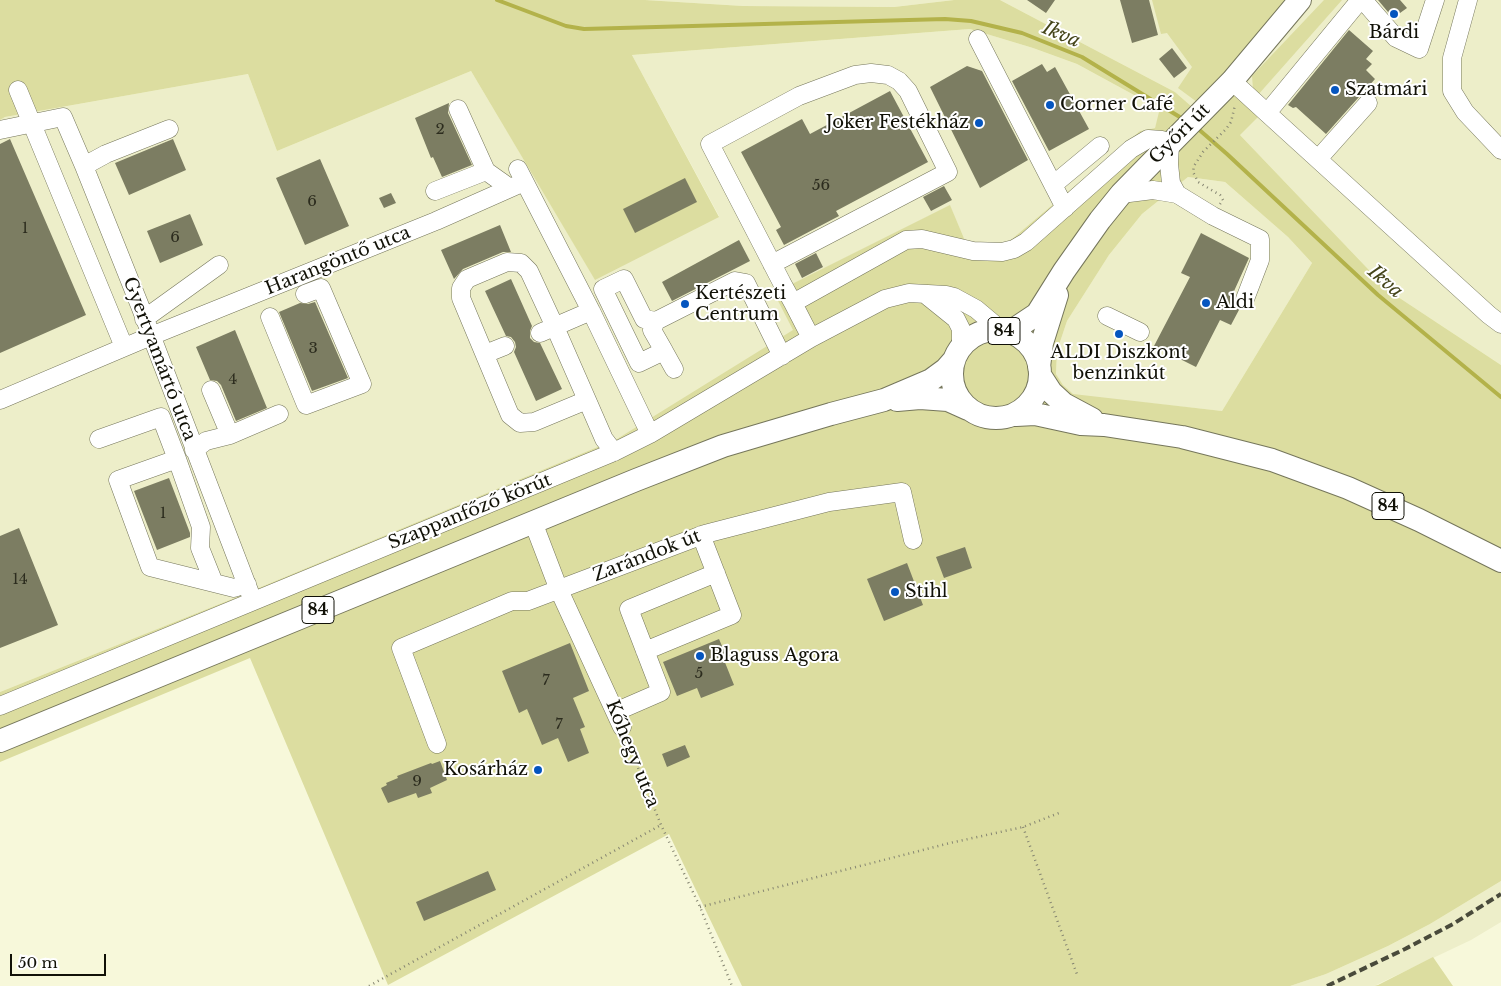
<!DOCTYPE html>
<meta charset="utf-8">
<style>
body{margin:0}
#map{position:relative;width:1501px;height:986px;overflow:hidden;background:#f7f8da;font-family:"Libre Baskerville",serif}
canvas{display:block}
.scale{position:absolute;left:10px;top:954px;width:96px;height:22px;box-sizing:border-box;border:2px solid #111107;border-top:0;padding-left:6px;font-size:15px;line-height:18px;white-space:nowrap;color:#111107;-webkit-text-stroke:4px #fff;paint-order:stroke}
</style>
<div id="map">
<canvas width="1501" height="986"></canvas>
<div class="scale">50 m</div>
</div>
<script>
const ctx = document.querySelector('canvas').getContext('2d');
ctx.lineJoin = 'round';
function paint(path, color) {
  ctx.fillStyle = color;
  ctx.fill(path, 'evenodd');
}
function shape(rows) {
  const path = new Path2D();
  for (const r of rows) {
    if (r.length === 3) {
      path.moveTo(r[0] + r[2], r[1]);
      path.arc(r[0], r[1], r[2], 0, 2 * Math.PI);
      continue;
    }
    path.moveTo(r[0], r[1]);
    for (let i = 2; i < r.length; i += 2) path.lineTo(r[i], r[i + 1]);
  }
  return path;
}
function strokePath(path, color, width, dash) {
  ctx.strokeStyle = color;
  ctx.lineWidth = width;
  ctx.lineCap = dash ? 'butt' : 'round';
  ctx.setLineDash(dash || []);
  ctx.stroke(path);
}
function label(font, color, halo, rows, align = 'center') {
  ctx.font = font + ' "Libre Baskerville",serif';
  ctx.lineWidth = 4;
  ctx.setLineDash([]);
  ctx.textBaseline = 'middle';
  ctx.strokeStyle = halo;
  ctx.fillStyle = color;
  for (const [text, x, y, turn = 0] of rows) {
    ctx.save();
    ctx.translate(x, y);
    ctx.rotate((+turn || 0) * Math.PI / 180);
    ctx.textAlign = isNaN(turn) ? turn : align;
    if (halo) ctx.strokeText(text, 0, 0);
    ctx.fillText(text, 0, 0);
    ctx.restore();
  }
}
paint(shape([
 [645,0,954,0,894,7,743,6],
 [1000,0,1501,0,1501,365,1389,291,1240,135,1191,106,1175,92],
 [970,29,1033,48,1077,64,1134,95,1160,112,1155,128,1140,131,1006,244,966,243,950,206,775,293,794,330,629,433,599,448,237,597,0,692,0,120,5,117,248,74,277,151,471,71,595,279,719,216,632,55],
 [1188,177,1225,182,1288,237,1312,263,1222,411,1073,395,1063,385,1056,374,1057,351,1067,321,1109,255,1142,214],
 [1501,881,1501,922,1471,940,1374,986,1290,986,1326,974,1388,946,1430,924]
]), '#edeec9');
paint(shape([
 [0,0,645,0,743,6,894,7,954,0,1000,0,1175,92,1191,106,1197,102,1178,88,1192,67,1167,33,1161,34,1152,0,1289,0,1220,79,1260,115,1240,135,1389,291,1501,365,1501,881,1430,924,1388,946,1326,974,1290,986,742,986,669,834,388,985,250,658,0,762,0,692,237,597,617,439,793,330,774,293,950,205,966,243,1006,244,1140,131,1155,128,1159,112,1134,95,1077,64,1033,48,970,29,632,55,719,217,595,280,471,71,277,151,248,74,5,117,0,120],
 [1188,177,1225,182,1288,237,1312,263,1222,411,1073,394,1063,385,1056,374,1057,351,1067,321,1109,255,1142,214],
 [1324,0,1342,0,1257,96,1253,89,1252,76],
 [1433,957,1453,986,1374,986,1378,985]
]), '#dcdda0');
strokePath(shape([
 [497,0,566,26,584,29,945,19,971,21,1022,33,1082,57,1183,119],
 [1196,127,1227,154,1378,295,1501,397]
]), '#b3b24a', 4);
paint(shape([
 [1027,0,1055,0,1046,13],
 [1120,0,1149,0,1158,35,1132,43],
 [1378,0,1400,0,1407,8,1393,18],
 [1349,30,1373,51,1366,59,1372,64,1366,70,1375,79,1326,134,1296,107,1293,108,1288,105],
 [1172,48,1187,68,1174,78,1159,59],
 [1042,64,1047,72,1055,67,1089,129,1049,151,1012,81],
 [967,66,982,71,1028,160,980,188,930,87],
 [890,91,928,162,836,211,839,216,784,245,776,230,781,227,741,152,802,119,810,134],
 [449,103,448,113,472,165,442,177,433,157,431,158,415,118],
 [10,139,86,315,0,353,0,144],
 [173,139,186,170,129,195,115,163],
 [320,159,349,226,305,245,276,178],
 [685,178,697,202,635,233,623,209],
 [944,186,952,200,931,211,923,197],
 [391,193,396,203,384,208,379,198],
 [190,214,203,245,160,263,147,231],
 [500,225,511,252,503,252,463,269,454,279,441,250],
 [1201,233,1249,258,1230,300,1235,302,1240,308,1231,325,1220,320,1196,367,1154,346,1190,277,1181,273],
 [739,240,750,261,672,301,662,282],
 [816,253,823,267,802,278,795,264],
 [511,279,532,326,530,331,530,338,534,342,540,343,562,389,536,401,514,352,516,347,515,342,511,337,506,336,485,291],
 [315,302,348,378,312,391,279,312,300,303,308,304],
 [235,330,267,408,236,421,221,385,217,381,210,380,196,347],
 [169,478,190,533,190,537,157,550,134,491],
 [19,528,58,625,0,648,0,536],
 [965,547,972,568,944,578,936,557],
 [907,563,923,605,884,621,867,579],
 [719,639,725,653,722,655,734,685,701,698,697,688,677,696,663,662],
 [570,643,589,691,573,698,585,727,580,729,589,753,568,762,558,738,542,745,527,709,519,713,502,671],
 [685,745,690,757,667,767,662,754],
 [440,761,447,780,430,788,432,793,418,798,416,793,388,803,381,788,387,785,386,783,398,778,397,776,431,763,432,764],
 [488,871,496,890,424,921,416,902]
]), '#7c7d62');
const minor = shape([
 [1360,0,1267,113,1489,315,1501,324],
 [1363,0,1396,38,1419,49,1435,0],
 [1468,0,1452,58,1452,91,1465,112,1501,150],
 [978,39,1065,208],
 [1232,81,1267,113],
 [18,90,124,347],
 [458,109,486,171],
 [0,130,63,117,84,166,140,306,253,601],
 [1170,144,1169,164,1171,183,1177,194],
 [1318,159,1368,103],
 [84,166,106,154,169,129],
 [518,169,591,311,650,434],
 [1053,185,1100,146],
 [435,191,486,171,510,188],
 [1121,194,1153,190,1177,194,1213,216,1260,239,1260,260,1245,299],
 [772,264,948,172,908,91,899,81,888,75,871,73,855,75,799,96,710,144,782,283,793,303],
 [925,294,956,319,961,329,961,348],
 [1107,316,1140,332],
 [270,317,306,405,362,384,321,288,305,294],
 [144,319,219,265],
 [656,321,652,330,664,351,639,363,603,289,624,279,644,319,656,321,735,281,746,283,782,356],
 [540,333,591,311],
 [811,338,793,303,906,240,922,239,973,251,1002,252,1014,249,1026,242,1131,149,1148,139,1162,140,1168,146,1170,144],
 [664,351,674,369],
 [485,354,505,346],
 [211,390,230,435],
 [0,400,151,336,436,221,524,182],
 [587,400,534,422,520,423,510,415,461,298,461,288,467,279,507,262,521,263,529,271,555,327,587,400,604,439,614,452],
 [99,439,161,417,177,459],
 [194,450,206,441,230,435,279,414],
 [533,522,559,590,622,727],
 [214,583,200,548,201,527,177,459,118,480,150,567,234,588,247,584],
 [645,651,732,615,701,535],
 [0,706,614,452,650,434,811,338,885,299,909,293,946,295,954,297,976,309,1001,330],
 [615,712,661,692,629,609,716,573],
 [437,744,401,648,512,601,528,601,705,534,829,502,902,492,913,540]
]);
const major = shape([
 [1170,144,1232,81,1300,0],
 [996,374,44],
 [1010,332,1037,314,1064,271,1100,220,1121,194,1168,146],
 [1039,367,1042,343,1057,295],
 [1040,375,1051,392,1064,404,1092,419],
 [897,400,920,398,948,400,968,409],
 [1016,415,1035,414,1081,424,1104,425,1182,437,1272,460,1348,488,1419,520,1501,561],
 [0,741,636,480,723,446,831,414,884,400,931,380,946,369,953,361]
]);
strokePath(minor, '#75765b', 19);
strokePath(major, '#75765b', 24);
strokePath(shape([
 [1220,204,1223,200,1220,195,1198,182,1193,172,1194,166,1203,152,1226,129,1231,122,1235,105],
 [627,740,661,825,700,907,732,986],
 [1023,827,1078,977],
 [700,907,950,843,1023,827,1059,813],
 [369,986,661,825]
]), '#858571', 2.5, [1, 4]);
strokePath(minor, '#fff', 18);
strokePath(major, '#fff', 22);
strokePath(shape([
 [1327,986,1405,949,1453,924,1501,894]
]), '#494a3b', 4, [8, 4]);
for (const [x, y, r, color] of [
 [1394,14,5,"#0555bf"],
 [1335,90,5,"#0555bf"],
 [1050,105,5,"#0555bf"],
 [979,123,5,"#0555bf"],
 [1206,303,5,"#0555bf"],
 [685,304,5,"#0555bf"],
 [1119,334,5,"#0555bf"],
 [895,592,5,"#0555bf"],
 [700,656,5,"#0555bf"],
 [538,770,5,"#0555bf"]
]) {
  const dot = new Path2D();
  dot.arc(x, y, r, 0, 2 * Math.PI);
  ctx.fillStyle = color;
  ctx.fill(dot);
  strokePath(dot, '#fff', 2);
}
label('15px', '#2c2c1e', null, [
 ["2",440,130],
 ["56",821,186],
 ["6",312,202],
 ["1",25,229],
 ["6",175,238],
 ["3",313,349],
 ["4",233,380],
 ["1",163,514],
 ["14",20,580],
 ["5",699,674],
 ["7",546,681],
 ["7",559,725],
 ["9",417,782]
]);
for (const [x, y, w] of [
 [1004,331,32],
 [1388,506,32],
 [318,610,32]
]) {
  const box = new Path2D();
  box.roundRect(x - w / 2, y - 13.5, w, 27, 4);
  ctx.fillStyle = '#fff';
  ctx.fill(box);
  strokePath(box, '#111107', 1);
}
label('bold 16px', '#111107', null, [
 ["84",1004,331],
 ["84",1388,506],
 ["84",318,610]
]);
label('18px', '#111107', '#fff', [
 ["Bárdi",1394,33,"center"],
 ["Szatmári",1345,90],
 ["Corner Café",1060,105],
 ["Joker Festékház",969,123,"right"],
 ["Kertészeti",695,294],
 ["Centrum",695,315],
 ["Aldi",1216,303],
 ["ALDI Diszkont",1119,353,"center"],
 ["benzinkút",1119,374,"center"],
 ["Stihl",905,592],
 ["Blaguss Agora",710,656],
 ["Kosárház",528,770,"right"]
], 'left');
label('18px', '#111107', '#fff', [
 ["Győri út",1180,134,-45],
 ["Harangöntő utca",338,261,-22],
 ["Gyertyamártó utca",159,359,69],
 ["Szappanfőző körút",470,512,-22],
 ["Zarándok út",647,556,-21],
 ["Kőhegy utca",632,754,68]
]);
label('italic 19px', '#45451a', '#fff', [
 ["Ikva",1061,35,23],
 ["Ikva",1385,282,41]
]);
</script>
